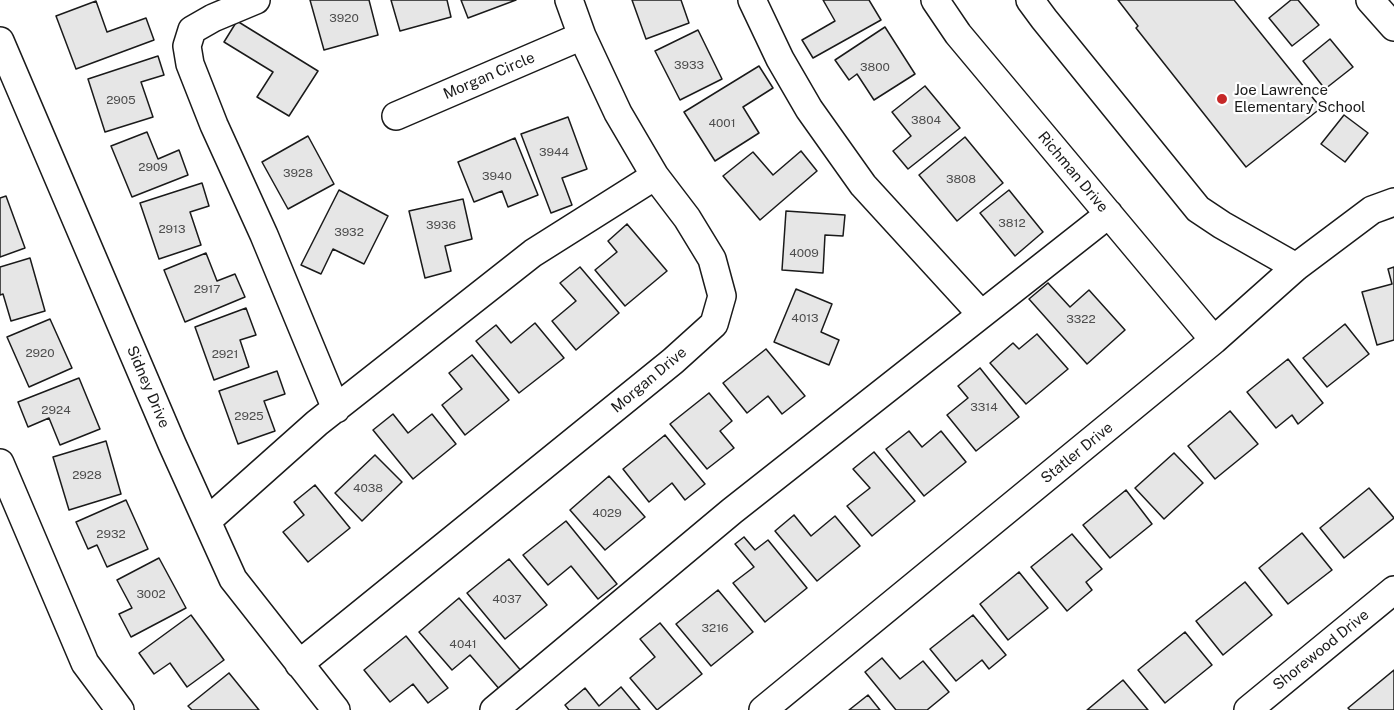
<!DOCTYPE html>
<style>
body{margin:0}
canvas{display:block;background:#fff}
</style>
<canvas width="1394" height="710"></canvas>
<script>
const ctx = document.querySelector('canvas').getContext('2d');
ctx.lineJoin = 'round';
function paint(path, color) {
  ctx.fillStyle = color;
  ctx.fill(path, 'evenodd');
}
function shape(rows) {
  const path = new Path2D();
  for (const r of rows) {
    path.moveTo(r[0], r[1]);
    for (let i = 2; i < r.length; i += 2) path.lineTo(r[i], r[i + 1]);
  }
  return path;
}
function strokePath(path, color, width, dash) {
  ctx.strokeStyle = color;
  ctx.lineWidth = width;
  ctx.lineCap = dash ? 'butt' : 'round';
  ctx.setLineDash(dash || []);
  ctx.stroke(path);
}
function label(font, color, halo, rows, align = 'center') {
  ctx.font = font + ' "Public Sans",sans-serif';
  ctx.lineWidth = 4.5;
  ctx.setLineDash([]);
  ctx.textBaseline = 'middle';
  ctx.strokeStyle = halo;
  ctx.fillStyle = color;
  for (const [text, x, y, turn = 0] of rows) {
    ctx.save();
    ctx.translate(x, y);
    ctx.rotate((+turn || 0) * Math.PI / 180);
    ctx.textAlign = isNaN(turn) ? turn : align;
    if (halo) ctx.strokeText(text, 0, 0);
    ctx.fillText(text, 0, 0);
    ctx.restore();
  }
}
const building = shape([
 [310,0,369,0,378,35,324,50,310,0],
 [391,0,447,0,451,17,400,31,391,0],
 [461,0,516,0,468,18,461,0],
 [632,0,681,0,689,23,646,39,632,0],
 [823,0,869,0,881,20,813,58,802,40,835,21,823,0],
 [1118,0,1234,0,1321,108,1246,167,1136,28,1138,26,1118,0],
 [1291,0,1298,0,1319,25,1292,46,1269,18,1291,0],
 [96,1,107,32,146,18,154,40,76,69,56,16,96,1],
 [237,21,318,71,289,116,257,97,273,72,224,42,237,21],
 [885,27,915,74,874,100,857,74,849,80,835,60,885,27],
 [698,30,722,79,680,100,655,51,698,30],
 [1330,39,1353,67,1325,89,1303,61,1330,39],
 [158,56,164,75,141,82,153,117,105,132,88,79,158,56],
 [759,66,773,88,743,107,759,133,715,161,684,112,759,66],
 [925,86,960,128,908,169,893,151,911,136,892,112,925,86],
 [1344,115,1368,133,1345,162,1321,144,1344,115],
 [568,117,587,169,562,178,572,205,551,213,521,134,568,117],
 [147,132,158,159,179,150,188,175,132,197,111,146,147,132],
 [308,136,334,184,288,209,262,162,308,136],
 [965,137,1003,183,957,221,919,175,965,137],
 [515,138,538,195,508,207,502,191,474,202,458,162,515,138],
 [801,151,817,171,760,220,723,176,753,152,773,175,801,151],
 [202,183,209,206,190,212,201,245,159,259,140,203,202,183],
 [339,190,388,216,364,264,333,249,321,274,301,265,339,190],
 [1009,190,1043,232,1015,256,980,213,1009,190],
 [6,196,25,248,0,257,0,198,6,196],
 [463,199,472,239,445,246,451,271,425,278,409,211,463,199],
 [786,211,845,215,843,236,825,235,823,273,782,270,786,211],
 [627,224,667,271,625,306,595,270,617,252,608,241,627,224],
 [206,253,217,281,235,274,245,297,185,322,164,270,206,253],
 [30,258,45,311,11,321,3,294,0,295,0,267,30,258],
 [580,267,619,313,576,350,552,321,576,301,560,283,580,267],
 [1394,267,1394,340,1377,345,1362,292,1392,284,1388,269,1394,267],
 [1048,283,1070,307,1089,290,1125,330,1087,364,1029,299,1048,283],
 [796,289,832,304,821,332,839,340,829,365,774,342,796,289],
 [246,308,256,335,240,340,249,367,214,380,195,327,246,308],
 [50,319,72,368,29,387,7,337,50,319],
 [535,323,564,358,519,393,476,341,496,325,511,343,535,323],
 [1345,324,1369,354,1327,387,1303,358,1345,324],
 [1037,334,1068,369,1026,404,990,363,1013,343,1019,349,1037,334],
 [766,349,805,396,782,414,768,396,747,413,723,383,766,349],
 [472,355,509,400,465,435,442,405,462,389,449,373,472,355],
 [1288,359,1323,403,1298,424,1292,415,1276,428,1247,392,1288,359],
 [980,368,1019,417,976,451,947,415,968,398,958,386,980,368],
 [277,371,285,394,264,401,275,431,238,444,219,391,277,371],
 [79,378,100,429,60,445,49,418,28,427,18,402,79,378],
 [709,393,732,421,720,431,734,448,707,469,670,424,709,393],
 [1230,411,1258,444,1215,479,1188,446,1230,411],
 [393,414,408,433,432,414,456,444,413,479,373,430,393,414],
 [909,431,922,447,941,431,966,462,924,496,886,449,909,431],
 [665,435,705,484,685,500,672,483,649,502,623,469,665,435],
 [106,441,121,494,69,510,53,457,106,441],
 [874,452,915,501,872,536,847,506,870,488,853,469,874,452],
 [1174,453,1203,483,1164,519,1135,488,1174,453],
 [375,455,402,482,362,521,335,493,375,455],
 [609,476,645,517,605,550,570,510,609,476],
 [315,485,350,528,308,562,283,532,304,515,294,502,315,485],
 [1369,488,1394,518,1344,558,1320,528,1369,488],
 [1126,490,1152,524,1110,558,1083,525,1126,490],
 [126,500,148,549,107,567,97,545,88,549,76,522,126,500],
 [794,515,811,536,835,516,860,546,817,581,775,531,794,515],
 [566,521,617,584,598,599,571,566,548,585,523,555,566,521],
 [1302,533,1332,570,1288,604,1259,568,1302,533],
 [1072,534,1102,569,1086,582,1092,590,1067,611,1031,567,1072,534],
 [744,537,755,550,768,540,807,588,765,622,733,583,754,567,735,544,744,537],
 [159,558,186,608,131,637,119,614,132,608,117,580,159,558],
 [509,559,547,605,505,639,467,593,509,559],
 [1019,572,1048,608,1008,640,980,604,1019,572],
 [1245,582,1272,615,1223,655,1196,621,1245,582],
 [718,590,753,632,711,666,676,624,718,590],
 [459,598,523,673,501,691,470,655,452,670,419,632,459,598],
 [191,615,224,660,187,687,170,663,154,674,139,653,191,615],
 [973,615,1006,655,989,669,982,660,956,681,930,649,973,615],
 [660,623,702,674,657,710,630,678,655,657,640,639,660,623],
 [1185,632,1212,665,1165,703,1138,670,1185,632],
 [406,636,448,688,428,703,413,684,390,702,364,670,406,636],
 [882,658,900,679,923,661,949,692,927,710,896,710,865,672,882,658],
 [1394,670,1394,710,1350,710,1348,708,1394,670],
 [229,673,259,710,192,710,188,706,229,673],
 [1123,680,1148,710,1087,710,1123,680],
 [621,687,640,710,569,710,565,705,585,688,599,706,621,687],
 [868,695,880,710,849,710,868,695]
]);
paint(building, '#e6e6e6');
strokePath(building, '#1a1a1a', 1.5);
const minor = shape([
 [256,0,213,18,192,30,187,46,190,64,214,125,264,235,336,409],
 [752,0,780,59,809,109,863,185,981,314],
 [935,0,958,34,1214,340],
 [1030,0,1044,19,1198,209,1222,225,1296,267],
 [1370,0,1394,27],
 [0,41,172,444,233,579,336,710],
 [396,116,582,36],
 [0,463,85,663,120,710],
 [207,521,317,423,533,253,655,176],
 [299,664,673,361,714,324,722,296,712,259,687,218,655,176,618,113,582,36,569,0],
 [494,710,732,511,1109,214],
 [763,710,1214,340,1296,267,1372,210,1394,202],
 [1248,710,1394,590]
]);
strokePath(minor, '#1a1a1a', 30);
strokePath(minor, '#fff', 27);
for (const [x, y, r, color] of [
 [1222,99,6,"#c62828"]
]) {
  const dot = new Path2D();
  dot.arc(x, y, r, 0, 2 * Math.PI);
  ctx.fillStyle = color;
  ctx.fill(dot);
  strokePath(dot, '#fff', 2);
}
label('12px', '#4d4d4d', null, [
 ["3920",344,18],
 ["3933",689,65],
 ["3800",875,67],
 ["2905",121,100],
 ["3804",926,120],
 ["4001",722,123],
 ["3944",554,152],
 ["2909",153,167],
 ["3928",298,173],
 ["3940",497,176],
 ["3808",961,179],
 ["3812",1012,223],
 ["3936",441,225],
 ["2913",172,229],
 ["3932",349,232],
 ["4009",804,253],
 ["2917",207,289],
 ["4013",805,318],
 ["3322",1081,319],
 ["2920",40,353],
 ["2921",225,354],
 ["3314",984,407],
 ["2924",56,410],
 ["2925",249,416],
 ["2928",87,475],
 ["4038",368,488],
 ["4029",607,513],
 ["2932",111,534],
 ["3002",151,594],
 ["4037",507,599],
 ["3216",715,628],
 ["4041",463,644]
]);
label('15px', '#1a1a1a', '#fff', [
 ["Morgan Circle",489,76,-23],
 ["Richman Drive",1073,172,50],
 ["Morgan Drive",649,380,-40],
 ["Sidney Drive",148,387,67],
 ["Statler Drive",1077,453,-39],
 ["Shorewood Drive",1321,650,-39]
]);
label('15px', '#1a1a1a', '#fff', [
 ["Joe Lawrence",1234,90],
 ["Elementary School",1234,107]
], 'left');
</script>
